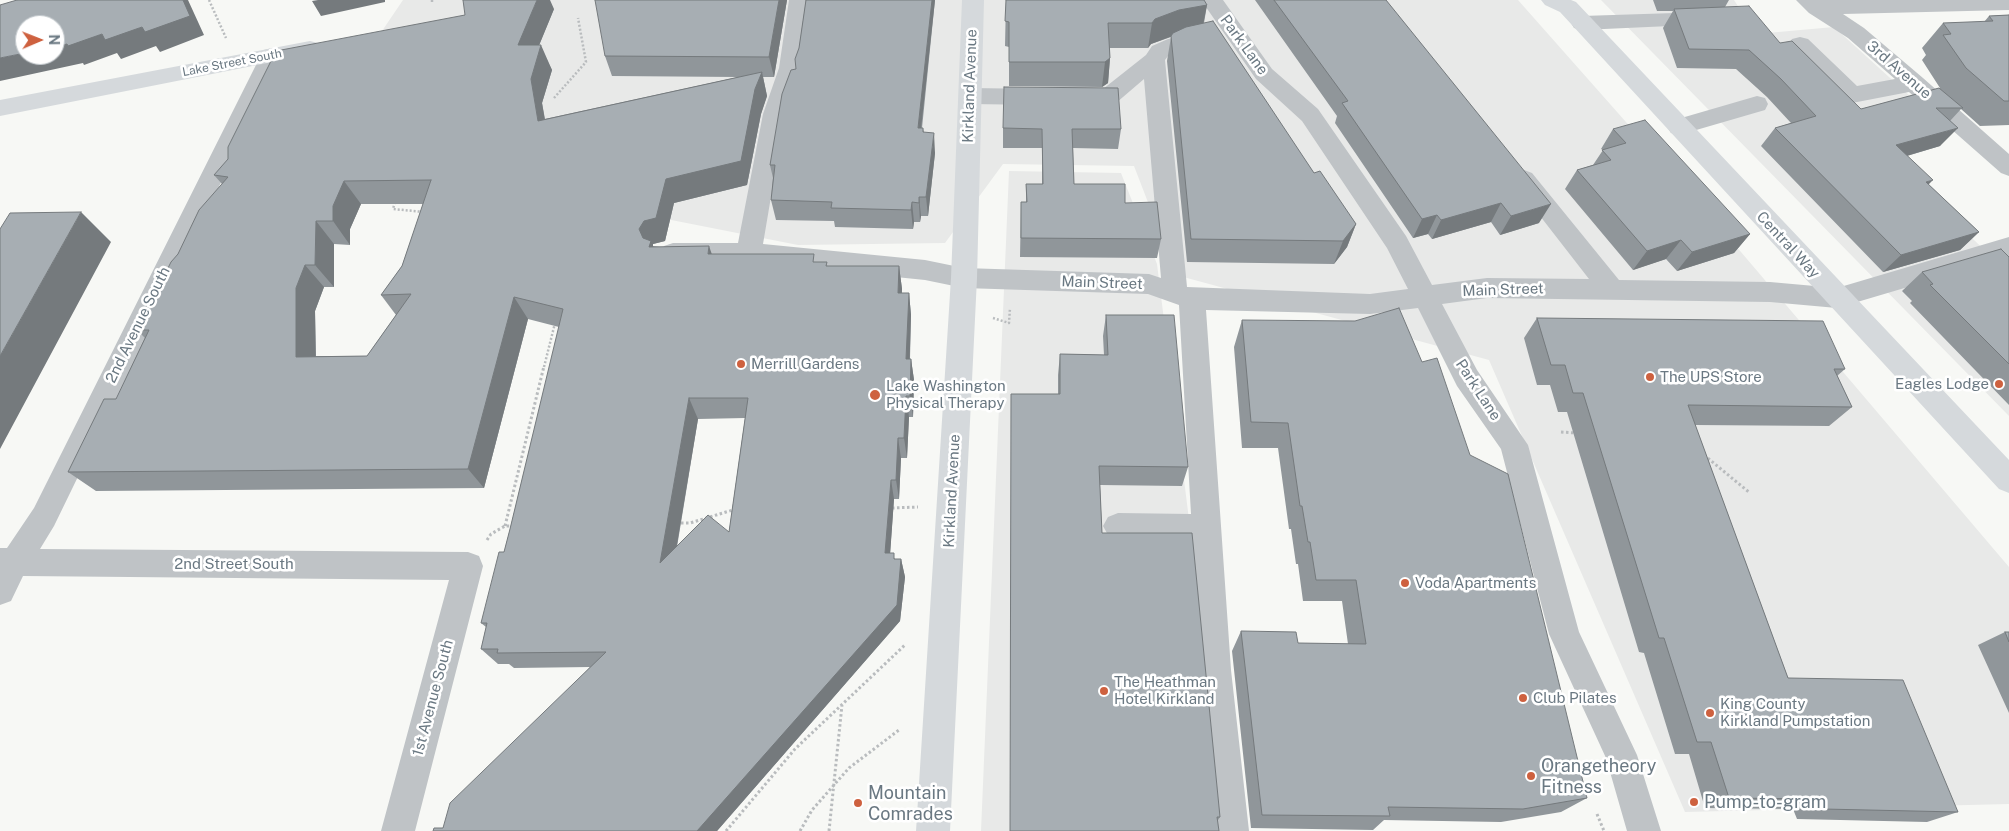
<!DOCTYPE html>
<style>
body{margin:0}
#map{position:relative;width:2009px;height:831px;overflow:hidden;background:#f7f8f5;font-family:"Public Sans",sans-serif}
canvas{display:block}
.north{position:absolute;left:15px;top:15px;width:50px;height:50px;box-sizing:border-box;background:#fff;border:1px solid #c3c9cd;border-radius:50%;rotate:89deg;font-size:14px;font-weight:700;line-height:20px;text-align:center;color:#6a7882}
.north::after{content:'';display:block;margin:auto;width:18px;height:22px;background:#ce613f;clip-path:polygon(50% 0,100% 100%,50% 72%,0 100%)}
</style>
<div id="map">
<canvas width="2009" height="831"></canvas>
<div class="north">N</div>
</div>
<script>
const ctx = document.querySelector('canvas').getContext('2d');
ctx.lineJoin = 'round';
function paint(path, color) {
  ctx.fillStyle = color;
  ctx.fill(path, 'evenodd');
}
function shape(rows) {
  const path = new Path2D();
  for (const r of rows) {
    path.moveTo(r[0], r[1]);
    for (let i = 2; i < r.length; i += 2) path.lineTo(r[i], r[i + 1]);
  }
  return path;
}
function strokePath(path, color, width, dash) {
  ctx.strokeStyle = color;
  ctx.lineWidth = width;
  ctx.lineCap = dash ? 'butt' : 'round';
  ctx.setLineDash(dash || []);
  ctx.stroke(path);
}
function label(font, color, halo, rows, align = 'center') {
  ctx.font = font + ' "Public Sans",sans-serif';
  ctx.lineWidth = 5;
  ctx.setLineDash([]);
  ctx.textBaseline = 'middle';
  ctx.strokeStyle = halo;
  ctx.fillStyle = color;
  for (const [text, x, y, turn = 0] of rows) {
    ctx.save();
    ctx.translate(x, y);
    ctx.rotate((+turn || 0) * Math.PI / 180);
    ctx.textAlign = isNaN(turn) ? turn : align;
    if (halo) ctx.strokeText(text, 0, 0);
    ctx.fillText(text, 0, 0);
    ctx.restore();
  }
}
paint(shape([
 [403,0,1518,0,1741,252,2009,567,2009,804,1685,812,1489,360,1176,275,1134,166,1003,164,945,243,798,245,423,171,365,56],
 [1601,0,1734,0,1756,34,1834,27,1911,97,1845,116,2000,265,2009,261,2009,416],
 [1009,171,1121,173,1157,264,1228,831,981,831]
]), '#e8e9e8');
strokePath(shape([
 [209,0,226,38],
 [432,0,432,2],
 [554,98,586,62,578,18],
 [395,202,393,209,424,212],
 [993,318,1009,323,1010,308],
 [544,367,555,323]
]), '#b9bcbe', 2.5, [2, 2]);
strokePath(shape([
 [1561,432,1576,433],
 [1704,455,1750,493],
 [892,508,918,507],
 [676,523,690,523,736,509],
 [505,526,544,366],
 [487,540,491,534,505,526,515,526],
 [1597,814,1604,831],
 [726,831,795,749,906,644],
 [800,831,812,810,849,768,899,730],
 [829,831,842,705]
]), '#b9bcbe', 3, [2.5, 2.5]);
paint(shape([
 [789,0,811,0,801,68,785,114,763,244,925,260,964,268,1149,274,1161,278,1144,79,1116,103,1108,105,1084,105,1076,103,1073,97,1076,91,1084,89,1103,89,1146,55,1152,46,1168,39,1205,31,1213,33,1216,38,1213,43,1181,50,1168,56,1165,60,1187,287,1370,294,1408,289,1387,248,1302,121,1256,79,1201,0,1223,0,1272,69,1318,109,1406,236,1432,285,1487,278,1589,279,1516,185,1512,179,1516,173,1524,170,1532,173,1619,280,1770,282,1837,288,2009,237,2009,257,1837,308,1770,302,1487,298,1442,304,1477,370,1528,445,1579,632,1637,755,1661,831,1627,831,1606,758,1549,634,1501,449,1457,386,1418,308,1370,314,1206,310,1231,670,1249,831,1215,831,1199,670,1192,541,1118,539,1108,535,1103,526,1108,517,1118,513,1191,514,1179,305,1148,294,964,288,925,280,749,262,673,263,664,260,660,253,664,246,673,243,738,243,763,114,779,68,789,0],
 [1796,0,2009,0,2009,10,1843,14,1864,28,1923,78,2009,154,2009,176,2001,173,1909,92,1852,103,1844,101,1792,49,1789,44,1792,39,1800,37,1808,39,1857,86,1895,79,1848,38,1809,13,1796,0],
 [1706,12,1714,14,1717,19,1714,24,1582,30,1574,28,1571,23,1574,18,1582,16,1706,12],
 [272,48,280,50,283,55,54,526,40,549,468,552,479,556,483,566,415,831,381,831,449,580,23,576,11,601,0,605,0,548,7,548,34,508,261,55,264,50,272,48],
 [970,88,1041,89,1049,91,1052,97,1049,103,1041,105,970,104,962,102,959,96,962,90,970,88],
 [1757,96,1765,98,1768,104,1765,110,1679,135,1671,133,1667,127,1671,121,1757,96]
]), '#bfc3c6');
paint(shape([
 [962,0,984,0,977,278,950,831,916,831,951,278,962,0],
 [1541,0,1571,0,1576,2,2009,460,2009,493,1999,489,1560,12,1545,5,1541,0],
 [310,41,318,43,321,48,318,53,0,116,0,100,310,41]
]), '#d5d9dc');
paint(shape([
 [787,0,774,77,763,77,767,96,761,114,747,185,674,203,665,241,653,244,653,246,712,254,816,262,828,266,899,266,902,289,902,293,909,293,911,315,910,359,911,359,914,380,913,417,909,417,907,458,901,458,899,499,894,499,890,553,895,559,901,559,905,577,900,621,717,831,433,831,443,828,590,667,514,668,509,664,498,664,481,649,486,627,481,623,504,552,510,529,559,327,528,319,484,488,96,491,68,472,116,399,145,338,137,330,178,254,222,184,214,175,465,15,554,9,539,45,552,70,542,103,545,119,738,77,612,76,605,56],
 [361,204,423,204,402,266,381,295,396,315,367,356,316,356,315,311,324,287,334,287,334,244,350,245,350,229],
 [745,418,729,532,677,547,698,419],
 [806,0,935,0,922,128,923,128,924,133,935,153,928,216,921,216,920,222,914,222,913,229,835,227,834,221,776,220,771,200,773,178,770,165,796,69],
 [1006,0,1207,5,1204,23,1314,173,1356,224,1347,247,1334,264,1187,262,1167,61,1171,37,1151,44,1148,48,1110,48,1110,58,1108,83,1102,87,1009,86,1009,47,1005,46],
 [1255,0,1386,0,1539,223,1500,235,1491,222,1432,239,1428,234,1413,238,1335,123,1337,116],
 [1653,0,1729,0,1725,7,1780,43,1861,109,1940,88,1922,60,1926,55,1922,48,1943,23,1984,22,1989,16,2009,15,2009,125,1980,126,1961,109,1950,121,1940,146,1907,156,1928,184,1979,232,1960,250,1883,272,1761,146,1775,128,1791,123,1767,97,1736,69,1677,68,1663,28,1673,11,1657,11],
 [1003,128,1121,129,1118,149,1073,148,1074,184,1125,203,1161,239,1157,258,1020,257,1021,202,1026,202,1026,184,1042,184,1042,148,1003,148],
 [1613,129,1750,234,1734,253,1677,271,1666,259,1633,270,1565,189,1577,170,1593,165,1603,150,1601,149],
 [2009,257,2009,405,1910,303,1912,301,1902,291,1922,272],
 [1106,315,1188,467,1182,486,1100,485,1102,533,1220,817,1218,820,1010,831,1058,394,1058,375,1060,354,1104,355,1103,336],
 [1537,318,1845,369,1837,376,1852,407,1829,426,1695,425,1788,678,1958,812,1927,822,1797,819,1793,809,1705,808,1689,754,1675,754,1644,653,1639,652,1567,412,1558,412,1550,385,1537,385,1524,338],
 [1242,320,1587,798,1561,812,1501,822,1384,820,1373,830,1251,828,1232,651,1241,631,1298,643,1348,644,1342,601,1303,601,1298,564,1296,564,1291,529,1289,529,1278,448,1242,448,1234,347],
 [2005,632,2009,632,2009,713,1978,645]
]), '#90969a');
paint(shape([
 [183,0,188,0,204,35,160,52,156,46,121,59,117,53,84,65,83,63,0,81,0,58,25,53,25,55,55,55,55,47,102,34,142,27],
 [318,0,385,0,385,2,321,16,312,1],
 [537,0,550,0,554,9,529,70,518,45],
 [779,0,787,0,774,77,769,57],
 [932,0,935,0,919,147,918,128],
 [1207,5,1202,30,1175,35,1151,44,1148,48,1152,23,1155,19,1179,10],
 [541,45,552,70,542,103,549,145,538,121,531,79],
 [1110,58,1108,83,1102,87,1105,62],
 [762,72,767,96,761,114,747,185,674,203,665,241,653,244,653,246,660,264,648,252,639,229,666,179,755,89],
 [1958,128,1940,146,1879,164,1896,145],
 [934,133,935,153,928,216,926,197],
 [1933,180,1915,198,1926,182],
 [344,181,361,204,350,229,350,245,333,221,333,206],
 [919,197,921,216,920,222,919,203],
 [912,202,914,222,913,229,911,210],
 [1501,203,1491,222,1432,239,1441,220],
 [1551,204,1539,223,1500,235,1511,216],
 [81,212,111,242,0,449,0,356],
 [1437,215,1428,234,1413,238,1422,219],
 [316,221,334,244,334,287,315,265],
 [1356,224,1347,247,1334,264,1343,241],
 [1979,232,1960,250,1883,272,1901,255],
 [1750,234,1734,253,1677,271,1692,252],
 [1681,240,1666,259,1633,270,1647,251],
 [709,246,717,269,708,254],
 [305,265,324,287,315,311,316,378,296,357,296,288],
 [899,266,902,289,900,316,898,293],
 [909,293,911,315,909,380,906,359],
 [514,297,528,319,484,488,468,469],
 [911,359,914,380,913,417,910,396],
 [906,396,909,417,907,458,904,438],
 [689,398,698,419,671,580,660,563],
 [898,438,901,458,899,499,896,480],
 [891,480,894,499,889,570,885,553],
 [901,559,905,577,900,621,717,831,697,831]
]), '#757a7d');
const building = shape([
 [17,0,183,0,190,16,145,32,142,27,105,40,102,34,68,46,67,44,55,47,55,25,25,25,25,53,0,58,0,5,17,0],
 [463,0,537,0,518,45,541,45,531,79,538,121,762,72,755,89,741,161,666,179,656,218,644,221,639,229,643,238,651,241,649,247,709,246,708,254,814,254,813,262,827,262,826,266,899,266,898,293,909,293,906,359,911,359,910,396,906,396,904,438,898,438,896,480,891,480,885,553,894,553,894,559,901,559,897,605,697,831,433,831,434,828,443,828,450,803,606,652,497,653,498,649,481,649,487,623,481,623,499,552,504,552,510,529,563,309,514,297,468,469,68,472,104,399,116,399,149,330,137,330,171,262,178,254,199,210,228,177,214,175,228,159,228,147,276,51,465,15,463,0],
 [431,180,402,266,381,295,411,294,367,356,296,357,296,288,305,265,315,265,316,221,333,221,333,206,344,181,431,180],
 [689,398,748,398,729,532,708,515,660,563,689,398],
 [595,0,779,0,769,57,605,56,595,0],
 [806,0,932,0,918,128,923,128,923,132,934,133,926,197,919,197,919,203,912,202,911,210,831,208,832,202,771,200,775,165,770,165,782,94,791,70,796,69,795,59,799,48,806,0],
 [1006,0,1204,0,1207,5,1179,10,1155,19,1152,23,1108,23,1110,58,1105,62,1009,62,1009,22,1005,21,1006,0],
 [1274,0,1386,0,1551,204,1511,216,1501,203,1441,220,1437,215,1422,219,1342,103,1348,101,1274,0],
 [1749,6,1780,43,1792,41,1861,109,1939,88,1963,108,1936,108,1958,128,1896,145,1933,180,1926,182,1979,232,1901,255,1775,128,1816,116,1781,79,1749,50,1689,49,1674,9,1749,6],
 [2009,15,2009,101,2004,101,1966,68,1943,35,1951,34,1943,23,1993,21,1989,16,2009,15],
 [1213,21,1314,173,1320,171,1356,224,1343,241,1191,239,1171,36,1173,33,1186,27,1213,21],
 [1004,87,1118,88,1121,129,1072,129,1074,184,1125,184,1125,203,1157,202,1161,239,1021,238,1021,202,1027,202,1026,184,1043,184,1042,129,1003,128,1004,87],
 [1645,120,1750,234,1692,252,1681,240,1647,251,1577,170,1611,160,1602,150,1626,143,1613,129,1645,120],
 [81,212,0,356,0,229,10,213,81,212],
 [2001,249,2009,257,2009,364,1930,285,1933,284,1922,272,2001,249],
 [1399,308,1422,362,1437,358,1470,455,1508,474,1587,798,1523,809,1388,807,1390,816,1262,815,1241,631,1296,632,1298,643,1366,644,1356,580,1316,580,1310,542,1308,542,1302,506,1300,506,1288,423,1251,422,1242,320,1355,321,1399,308],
 [1106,315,1174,315,1188,467,1099,466,1102,533,1192,533,1220,817,1217,817,1219,831,1010,831,1011,394,1060,394,1060,354,1108,355,1106,315],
 [1537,318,1823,321,1845,369,1834,369,1852,407,1688,405,1788,678,1903,680,1958,812,1823,809,1820,799,1729,798,1711,742,1697,742,1664,638,1659,638,1583,393,1573,393,1565,365,1551,365,1537,318],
 [2005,632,2009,632,2009,642,2005,632]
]);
paint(building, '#a7aeb3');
strokePath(building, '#757a7d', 1);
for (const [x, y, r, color] of [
 [741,364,5,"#ce613f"],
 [1650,377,5,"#ce613f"],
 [1999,384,5,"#ce613f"],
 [875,395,6,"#ce613f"],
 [1405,583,5,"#ce613f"],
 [1104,691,5,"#ce613f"],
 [1523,698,5,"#ce613f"],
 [1710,713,5,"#ce613f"],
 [1531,776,5,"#ce613f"],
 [1694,802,5,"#ce613f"],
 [858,803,5,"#ce613f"]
]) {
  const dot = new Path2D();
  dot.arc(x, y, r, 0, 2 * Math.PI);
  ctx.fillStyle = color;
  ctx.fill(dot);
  strokePath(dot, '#fff', 2);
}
label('12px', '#6a7882', '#fff', [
 ["Lake Street South",232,63,-11]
]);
label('15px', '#6a7882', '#fff', [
 ["Park Lane",1244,45,54],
 ["3rd Avenue",1899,70,41],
 ["Kirkland Avenue",970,86,-88],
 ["Central Way",1788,245,47],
 ["Main Street",1102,283,2],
 ["Main Street",1503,290,-2],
 ["2nd Avenue South",138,325,-64],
 ["Park Lane",1478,390,57],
 ["Kirkland Avenue",952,491,-87],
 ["2nd Street South",234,564],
 ["1st Avenue South",433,698,-75]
]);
label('15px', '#6a7882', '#fff', [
 ["Merrill Gardens",751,364],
 ["The UPS Store",1660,377],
 ["Eagles Lodge",1989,384,"right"],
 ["Lake Washington",886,386],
 ["Physical Therapy",886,403],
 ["Voda Apartments",1415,583],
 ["The Heathman",1114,682],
 ["Hotel Kirkland",1114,699],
 ["Club Pilates",1533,698],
 ["King County",1720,704],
 ["Kirkland Pumpstation",1720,721]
], 'left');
label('18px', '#6a7882', '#fff', [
 ["Orangetheory",1541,766],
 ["Fitness",1541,787],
 ["Mountain",868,793],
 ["Comrades",868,814],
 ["Pump-to-gram",1704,802]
], 'left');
</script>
